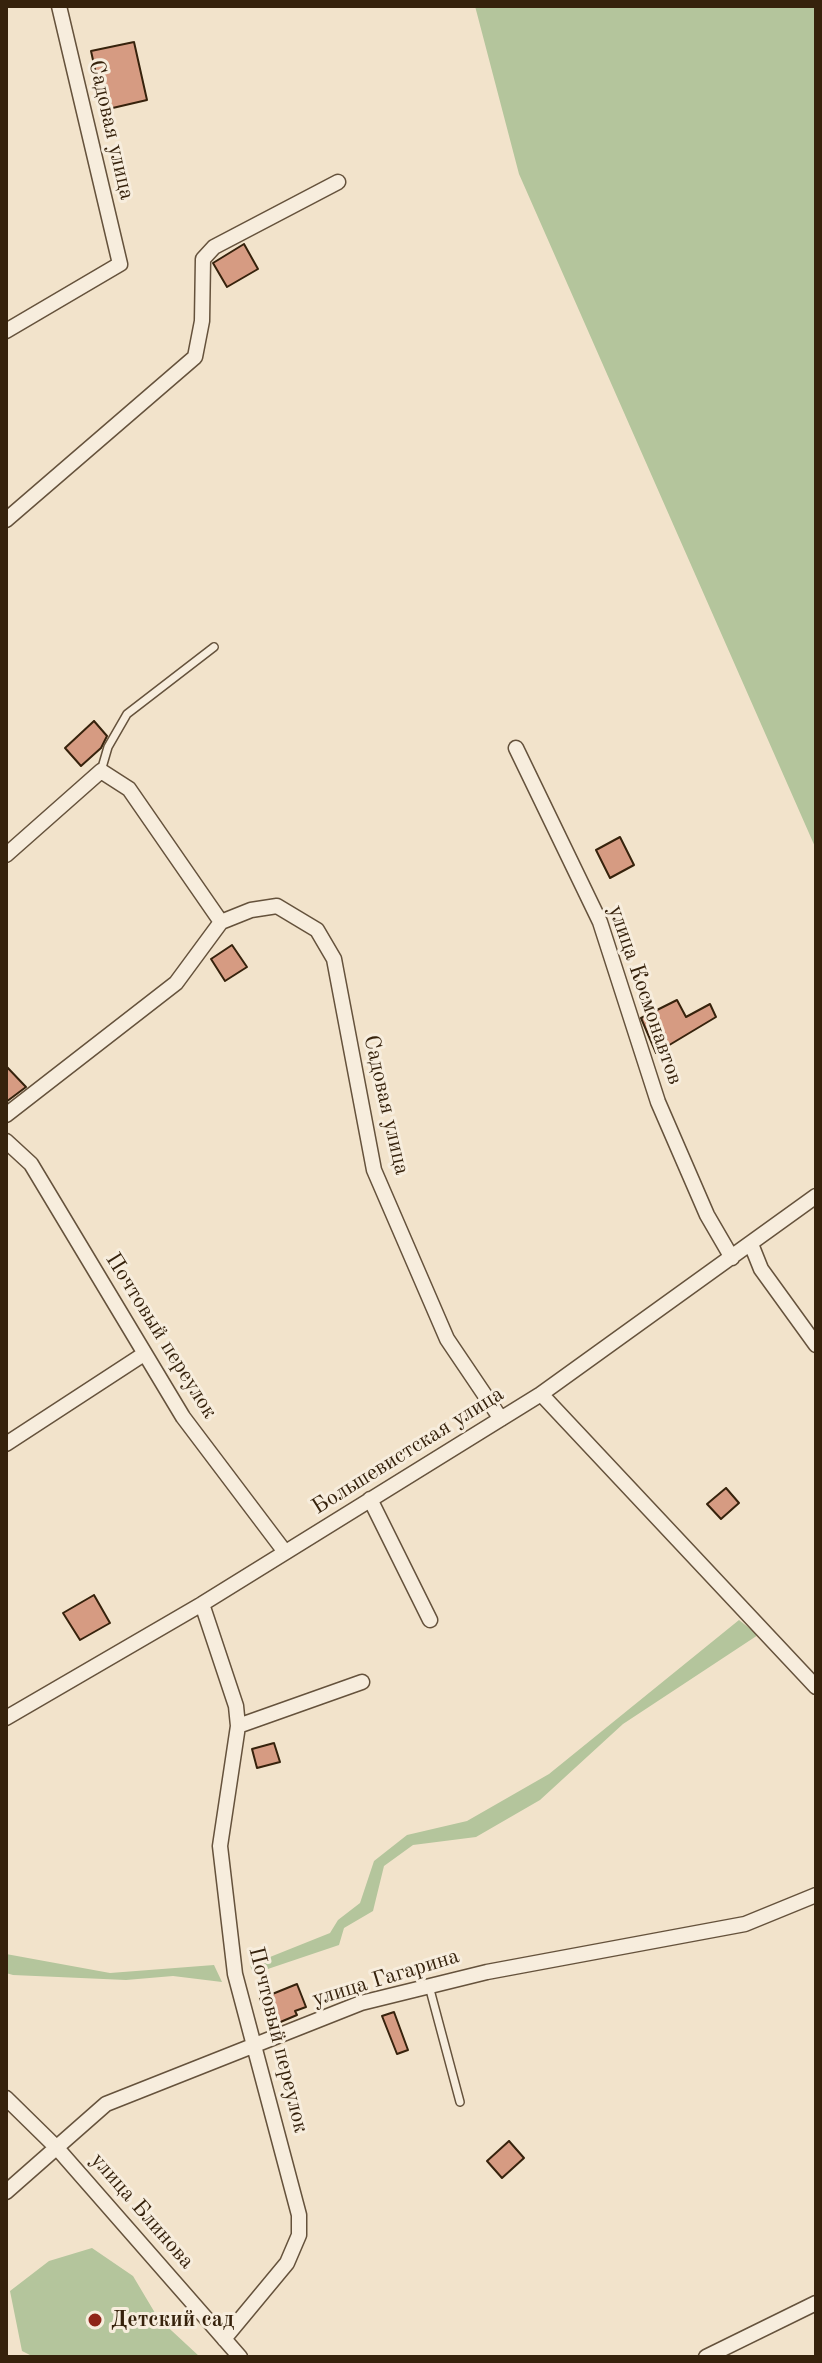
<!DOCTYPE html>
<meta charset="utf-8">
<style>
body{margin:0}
#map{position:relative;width:822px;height:2363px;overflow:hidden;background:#f2e3cb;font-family:"Old Standard TT",serif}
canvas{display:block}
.frame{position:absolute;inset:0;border:8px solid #36220c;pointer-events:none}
</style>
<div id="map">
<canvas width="822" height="2363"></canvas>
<div class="frame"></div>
</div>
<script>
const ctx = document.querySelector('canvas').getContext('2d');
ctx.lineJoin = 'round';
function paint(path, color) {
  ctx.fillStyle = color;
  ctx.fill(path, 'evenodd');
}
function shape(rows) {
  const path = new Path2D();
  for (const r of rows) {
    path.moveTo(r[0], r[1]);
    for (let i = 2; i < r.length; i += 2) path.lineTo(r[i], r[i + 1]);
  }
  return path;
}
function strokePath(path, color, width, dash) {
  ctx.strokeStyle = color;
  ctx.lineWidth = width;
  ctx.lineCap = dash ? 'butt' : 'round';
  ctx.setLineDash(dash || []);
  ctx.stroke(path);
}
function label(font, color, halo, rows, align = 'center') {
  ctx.font = font + ' "Old Standard TT",serif';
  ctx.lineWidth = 6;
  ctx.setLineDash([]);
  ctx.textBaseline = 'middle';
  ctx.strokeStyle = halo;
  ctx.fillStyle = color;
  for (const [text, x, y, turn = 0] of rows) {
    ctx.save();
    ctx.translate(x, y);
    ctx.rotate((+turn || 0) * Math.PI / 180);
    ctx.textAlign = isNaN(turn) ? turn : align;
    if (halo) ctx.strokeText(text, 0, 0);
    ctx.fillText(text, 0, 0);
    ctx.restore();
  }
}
paint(shape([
 [475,6,816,6,816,849,519,174],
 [739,1620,758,1635,623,1724,540,1800,476,1837,413,1845,384,1866,373,1911,344,1928,339,1945,253,1974,250,1965,330,1933,338,1920,360,1903,374,1861,407,1835,467,1821,549,1774],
 [6,1954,110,1973,214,1965,222,1982,173,1976,126,1980,13,1975,6,1973],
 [92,2248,133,2276,158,2318,200,2357,34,2357,22,2351,10,2291,49,2261]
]), '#b4c59c');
const building = shape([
 [134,42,147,100,104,110,91,51,134,42],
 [244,244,258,269,227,287,213,263,244,244],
 [94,721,107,736,101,748,81,766,65,748,94,721],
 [620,837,634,865,610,878,596,850,620,837],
 [232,945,247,967,225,981,211,959,232,945],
 [677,1000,686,1017,710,1004,716,1017,656,1053,641,1018,677,1000],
 [6,1066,26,1087,6,1102,6,1066],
 [726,1488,739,1503,721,1519,707,1504,726,1488],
 [94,1595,110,1623,80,1640,63,1613,94,1595],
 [274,1743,280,1762,257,1768,252,1749,274,1743],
 [297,1984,306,2007,295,2011,297,2015,271,2026,260,1999,297,1984],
 [394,2012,408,2050,397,2054,382,2016,394,2012],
 [509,2141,524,2158,502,2178,487,2161,509,2141]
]);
paint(building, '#d69b82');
strokePath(building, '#36220c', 2);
const lane = shape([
 [101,771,108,747,127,714,214,647],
 [429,1986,460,2102]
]);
const street = shape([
 [6,331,120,264,59,6],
 [6,520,195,357,202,321,203,259,214,247,338,182],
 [516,748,600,922,658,1102,707,1215,732,1258],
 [6,855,101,771,129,789,221,922],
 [221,922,251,910,277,906,317,930,334,959,374,1170,447,1339,501,1419],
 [6,1115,176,983,221,922],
 [6,1141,31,1164,183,1417,285,1552],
 [751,1244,761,1269,816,1345],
 [541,1394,816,1687],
 [6,1444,144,1354],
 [370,1499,430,1620],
 [202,1604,236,1706,238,1726,220,1846,235,1974,299,2215,299,2235,287,2263,224,2339],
 [6,1718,202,1604,541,1394,816,1196],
 [238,1726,362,1682],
 [6,2098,57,2148,240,2357],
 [6,2192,106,2104,361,2003,487,1972,745,1924,816,1895],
 [706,2357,816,2303]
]);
strokePath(lane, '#65523c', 10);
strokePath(street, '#65523c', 17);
strokePath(lane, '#f7eddd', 7);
strokePath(street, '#f7eddd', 14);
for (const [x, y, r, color] of [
 [95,2320,8,"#8f2418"]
]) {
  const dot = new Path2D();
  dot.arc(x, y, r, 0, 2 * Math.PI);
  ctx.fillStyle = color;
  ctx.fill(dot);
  strokePath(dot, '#f7eddd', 3);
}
label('22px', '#36220c', '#f7eddd', [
 ["Садовая улица",111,130,77],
 ["улица Космонавтов",645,995,71],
 ["Садовая улица",386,1105,77],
 ["Почтовый переулок",161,1336,58],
 ["Большевистская улица",408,1451,-32],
 ["улица Гагарина",386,1978,-17],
 ["Почтовый переулок",278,2040,76],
 ["улица Блинова",142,2211,49]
]);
label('bold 22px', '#36220c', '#f7eddd', [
 ["Детский сад",111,2320]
], 'left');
</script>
